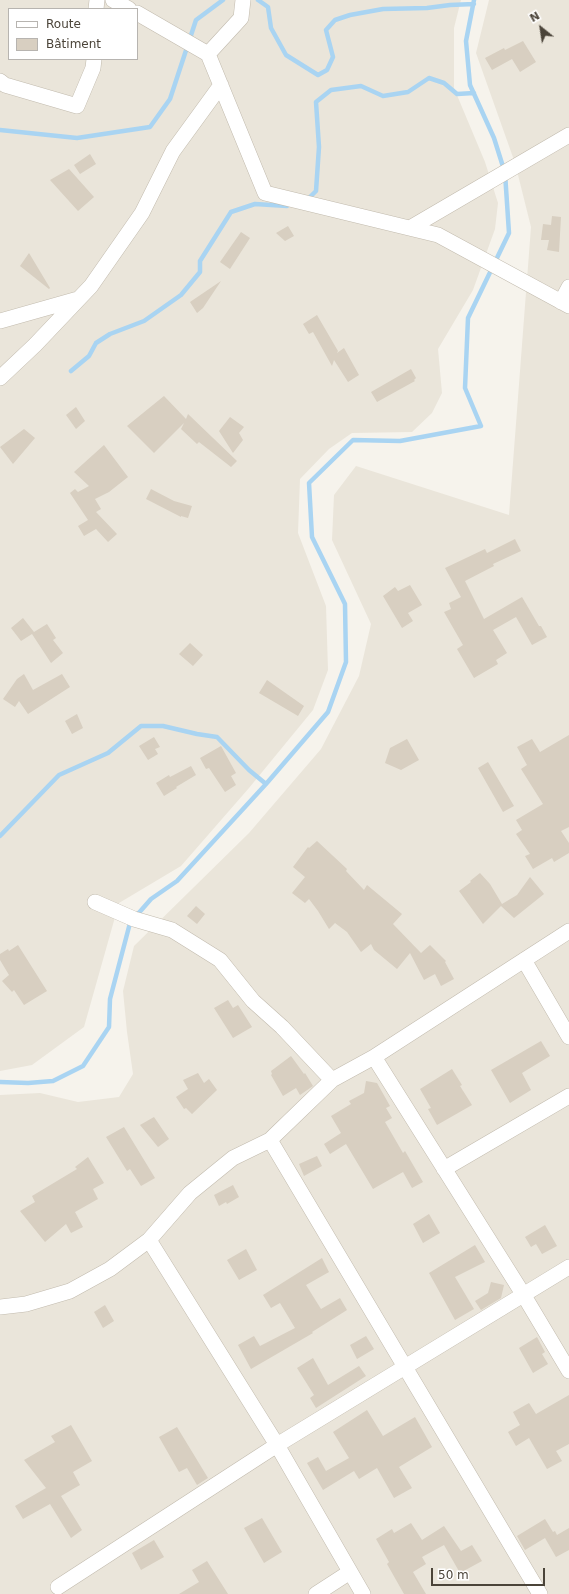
<!DOCTYPE html>
<meta charset="utf-8">
<style>
body{margin:0}
#map{position:relative;width:569px;height:1594px;overflow:hidden;background:#f6f3ec;font-family:"DejaVu Sans",sans-serif}
canvas{display:block}
.legend{position:absolute;left:8px;top:8px;width:130px;height:52px;box-sizing:border-box;background:#fff;border:1px solid #b7b4b0;margin:0;padding:5px 7px;list-style:none;font-size:12px;color:#4b4439}
.legend li{display:flex;align-items:center;gap:8px;height:20px}
.legend b{width:20px;border:1px solid #b7b4b0}
.north{position:absolute;left:521px;top:8px;width:40px;height:40px;-webkit-text-stroke:3px #fff;paint-order:stroke;rotate:330deg;font-size:11px;font-weight:700;line-height:16px;text-align:center;color:#4b4439}
.north::after{content:'';display:block;margin:auto;width:14px;height:18px;background:#4b4439;clip-path:polygon(50% 0,100% 100%,50% 72%,0 100%)}
.scale{position:absolute;left:431px;top:1568px;width:114px;height:18px;box-sizing:border-box;border:2px solid #4b4439;border-top:0;padding-left:5px;font-size:12px;line-height:14px;white-space:nowrap;color:#4b4439;-webkit-text-stroke:3px #fff;paint-order:stroke}
</style>
<div id="map">
<canvas width="569" height="1594"></canvas>
<ul class="legend">
<li><b style="height:5px;background:#fff"></b>Route</li>
<li><b style="height:11px;background:#d8cfc1"></b>Bâtiment</li>
</ul>
<div class="north">N</div>
<div class="scale">50 m</div>
</div>
<script>
const ctx = document.querySelector('canvas').getContext('2d');
ctx.lineJoin = 'round';
function paint(path, color) {
  ctx.fillStyle = color;
  ctx.fill(path, 'evenodd');
}
function shape(rows) {
  const path = new Path2D();
  for (const r of rows) {
    path.moveTo(r[0], r[1]);
    for (let i = 2; i < r.length; i += 2) path.lineTo(r[i], r[i + 1]);
  }
  return path;
}
function strokePath(path, color, width, dash) {
  ctx.strokeStyle = color;
  ctx.lineWidth = width;
  ctx.lineCap = dash ? 'butt' : 'round';
  ctx.setLineDash(dash || []);
  ctx.stroke(path);
}
paint(shape([
 [0,0,461,0,454,28,454,88,485,162,498,203,495,229,473,290,438,349,442,393,432,413,412,432,352,433,329,449,300,479,298,533,326,606,328,670,313,710,249,788,181,866,119,903,84,1027,32,1065,0,1071],
 [9,9,137,9,137,59,9,59],
 [489,0,569,0,569,1594,0,1594,0,1095,40,1093,78,1102,119,1097,133,1074,127,1032,123,991,134,946,249,833,321,749,359,676,371,624,332,540,334,495,356,466,509,515,531,227,515,163,476,53]
]), '#eae5da');
strokePath(shape([
 [258,0,268,7,271,28,286,55,318,75,327,70,333,57,326,30,335,20,350,15,383,9,427,8,450,5,474,4],
 [0,130,77,138,150,127,170,99,196,20,223,0],
 [307,200,316,191,319,147,316,102,331,90,361,86,383,96,408,92,429,78,444,83,457,94,474,93],
 [71,371,89,356,96,343,110,334,144,321,181,295,200,272,200,261,231,212,255,204,287,206],
 [0,836,59,775,108,753,141,726,163,726,197,734,217,737,249,770,266,784],
 [0,1082,28,1083,53,1081,83,1066,109,1027,110,999,130,923,151,899,177,881,266,784,328,712,346,662,345,604,312,537,309,483,353,440,400,441,481,426,465,388,468,318,509,233,505,173,494,138,470,85,466,41,474,0]
]), '#a9d4f2', 4.5);
paint(shape([
 [523,41,536,62,520,72,512,59,492,70,485,58,504,48,505,50],
 [90,154,96,164,80,174,74,165],
 [69,169,94,197,78,211,50,180],
 [552,216,561,217,559,252,547,250,549,240,541,240,543,224,551,225],
 [288,226,294,236,285,241,276,233],
 [241,232,250,238,230,269,220,262],
 [29,253,50,288,49,289,20,266],
 [221,281,203,308,197,313,190,302],
 [317,315,338,351,337,353,344,348,359,375,348,382,334,360,332,366,313,332,309,334,303,324],
 [411,369,416,378,414,380,415,381,377,402,371,392],
 [164,396,186,419,188,414,237,461,231,467,199,442,197,444,181,429,184,423,154,453,127,426],
 [76,407,85,421,76,429,66,415],
 [230,417,244,427,239,433,243,440,233,453,219,431],
 [24,429,35,438,13,464,0,447],
 [104,445,128,477,109,492,95,499,101,509,96,512,117,534,108,542,96,529,84,536,78,526,88,520,70,493,75,489,78,492,89,486,74,472],
 [151,489,174,501,192,506,188,518,181,516,181,517,146,499],
 [515,539,521,551,493,564,494,566,465,581,484,619,522,597,539,626,541,626,547,637,532,645,516,617,493,630,507,653,496,660,498,664,474,678,457,649,463,645,444,612,451,609,449,603,461,597,445,568,485,549,487,553],
 [410,585,422,605,408,613,413,621,402,628,383,596,395,587,398,591],
 [23,618,34,632,47,624,56,638,53,640,63,653,51,663,32,634,21,641,11,628],
 [190,643,203,655,193,666,179,654],
 [24,674,33,690,62,674,70,687,28,714,19,701,15,707,3,699,17,679],
 [267,680,304,706,298,716,259,693],
 [77,714,83,728,72,734,65,721],
 [569,735,569,827,561,831,569,843,569,853,554,862,552,858,533,869,525,856,530,854,516,834,522,830,516,820,543,804,521,769,527,765,517,747,532,739,540,752],
 [154,737,160,747,155,749,158,754,148,760,139,746],
 [407,739,419,760,401,770,385,763,390,748],
 [221,746,236,773,231,776,236,785,225,792,209,768,206,769,200,758],
 [488,762,514,806,503,812,478,768],
 [191,766,196,775,176,787,177,788,164,796,156,783,169,775,170,777],
 [317,841,347,869,346,871,364,890,367,885,402,914,393,924,421,953,430,945,446,961,445,962,454,979,441,986,435,974,424,980,410,953,397,969,374,950,371,944,361,952,347,932,335,923,329,929,318,911,309,899,305,903,292,893,305,877,293,867,308,847,309,848],
 [480,873,490,884,502,904,517,895,530,877,544,894,514,918,501,906,483,924,459,891,471,882,470,881],
 [196,906,205,914,197,924,187,916],
 [18,945,47,991,24,1005,14,990,12,992,2,981,9,975,0,960,0,954,8,949,9,951],
 [228,1000,233,1008,238,1005,252,1027,233,1038,214,1008],
 [541,1041,550,1056,522,1073,531,1090,510,1103,491,1070],
 [291,1056,304,1074,305,1073,313,1086,300,1095,296,1088,283,1096,271,1075,272,1074,271,1071],
 [452,1069,462,1085,460,1086,472,1105,437,1125,428,1109,431,1108,420,1089],
 [198,1073,204,1083,209,1079,217,1090,192,1114,186,1108,184,1109,176,1097,188,1089,183,1080],
 [366,1081,377,1083,390,1106,386,1108,392,1118,385,1122,403,1153,405,1151,423,1182,412,1188,403,1172,373,1189,346,1144,330,1154,324,1144,341,1133,331,1116,351,1104,349,1101,364,1093],
 [154,1117,169,1139,158,1147,140,1125],
 [124,1127,155,1178,141,1186,130,1169,127,1171,106,1137],
 [317,1156,322,1166,304,1176,299,1164],
 [88,1157,104,1183,93,1189,98,1199,75,1212,83,1227,71,1233,66,1224,45,1242,20,1211,35,1202,32,1196,77,1169,75,1167],
 [233,1185,239,1197,227,1204,226,1202,219,1206,214,1195],
 [429,1214,440,1233,423,1243,413,1224],
 [545,1225,557,1246,542,1254,536,1244,531,1247,525,1237],
 [475,1245,485,1262,455,1277,474,1309,455,1320,429,1273],
 [246,1249,257,1270,239,1280,227,1260],
 [322,1258,329,1272,306,1285,321,1309,340,1298,347,1310,312,1332,313,1333,251,1369,238,1345,254,1336,260,1346,295,1328,280,1303,271,1308,263,1295],
 [491,1282,504,1285,501,1298,481,1310,475,1301,488,1293],
 [105,1305,114,1321,103,1328,94,1312],
 [366,1336,374,1349,357,1359,350,1345],
 [537,1337,545,1352,542,1354,548,1364,533,1373,519,1348],
 [313,1358,328,1385,359,1366,366,1376,316,1408,310,1398,314,1395,297,1368],
 [569,1395,569,1444,556,1451,562,1461,547,1469,529,1438,516,1446,508,1432,520,1425,513,1412,529,1403,536,1414],
 [367,1410,383,1436,415,1417,432,1447,399,1467,412,1488,394,1498,377,1468,359,1479,354,1471,323,1490,307,1463,318,1457,326,1471,349,1458,333,1432],
 [71,1425,92,1461,73,1472,80,1485,61,1496,82,1530,71,1538,50,1504,23,1519,15,1506,46,1488,24,1460,55,1442,51,1436],
 [177,1427,208,1478,197,1485,187,1468,179,1472,159,1437],
 [262,1518,282,1552,264,1563,244,1528],
 [545,1519,553,1532,555,1531,557,1535,569,1528,569,1550,556,1557,545,1538,525,1550,517,1536],
 [411,1523,422,1540,444,1526,461,1551,472,1545,482,1561,460,1573,444,1545,422,1557,426,1564,413,1572,426,1594,404,1594,387,1564,389,1562,376,1539,392,1529,394,1533],
 [154,1540,164,1557,141,1570,132,1553],
 [207,1561,228,1594,179,1594,199,1582,192,1570]
]), '#d8cfc1');
const minor = shape([
 [113,0,129,9],
 [96,9,97,0],
 [137,13,208,54,265,193,438,235,569,306],
 [208,54,241,18,243,0],
 [0,81,5,85,77,106,93,68,94,59],
 [410,228,569,135],
 [561,302,569,287],
 [0,321,78,299],
 [0,378,35,345,91,286,142,213,173,151,221,85],
 [524,960,569,1037],
 [374,1057,523,1294,569,1371],
 [332,1080,374,1057,569,931],
 [270,1140,540,1594],
 [444,1169,569,1096],
 [149,1240,277,1445,363,1594],
 [0,1307,26,1304,70,1291,110,1269,149,1240,190,1193,233,1158,270,1140,275,1135,332,1080,282,1027,253,1001,220,960,172,930,134,919,95,902],
 [58,1587,277,1445,569,1267],
 [316,1594,350,1572]
]);
strokePath(minor, '#c2bbae', 16);
strokePath(minor, '#fff', 15);
</script>
